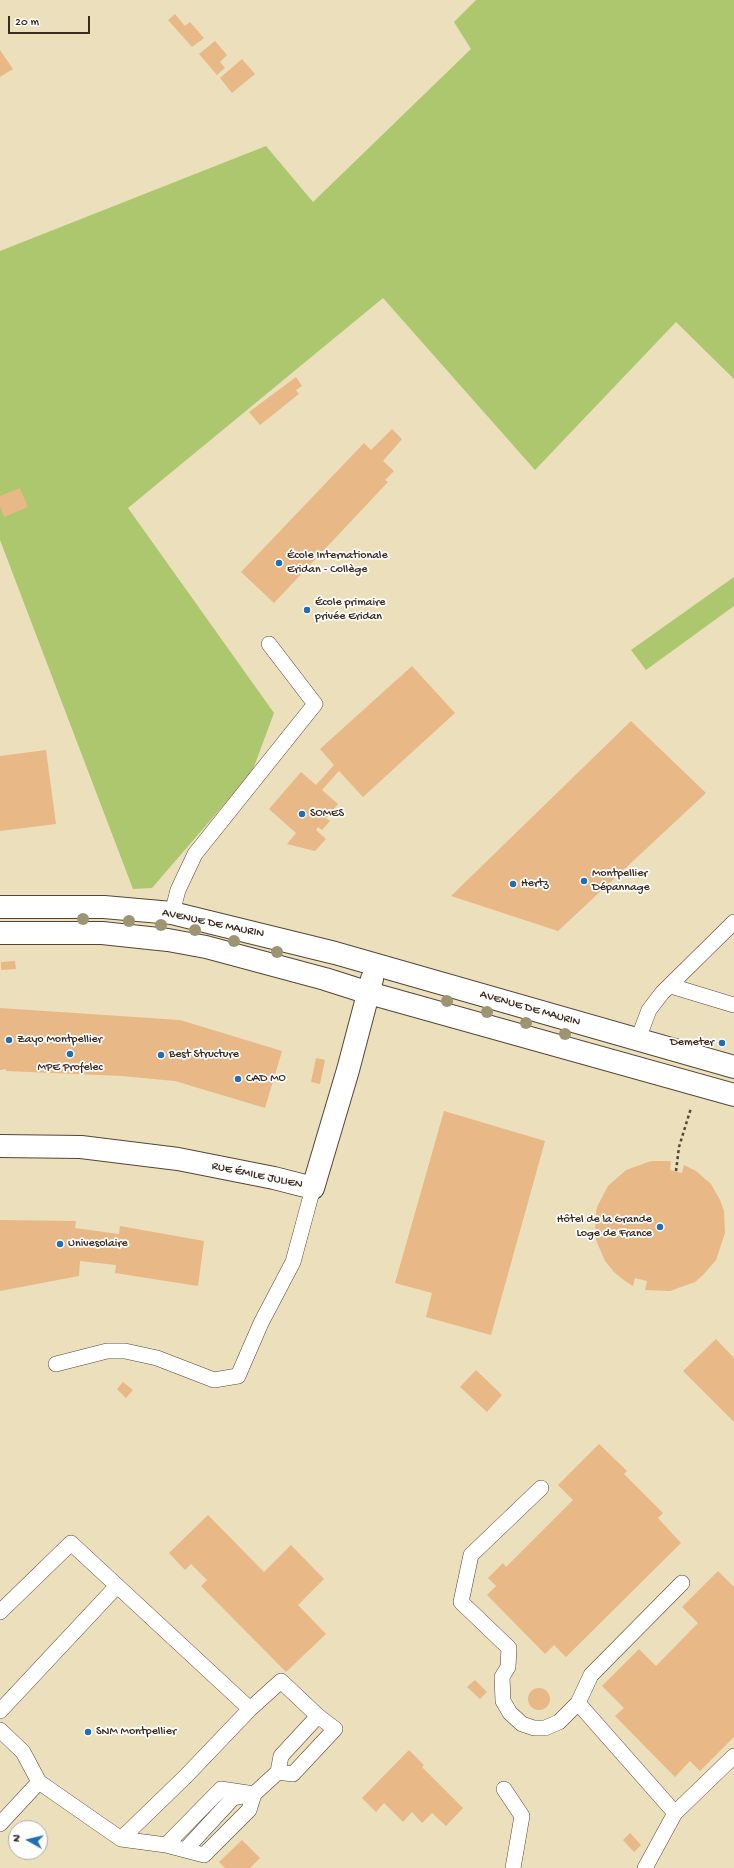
<!DOCTYPE html>
<meta charset="utf-8">
<style>
body{margin:0}
#map{position:relative;width:734px;height:1868px;overflow:hidden;background:#ecdfbc;font-family:"Gochi Hand",sans-serif}
canvas{display:block}
.north{position:absolute;left:8px;top:1820px;width:40px;height:40px;box-sizing:border-box;background:#fff;border:1px solid #b1aaa5;border-radius:50%;rotate:278deg;font-size:11px;font-weight:700;line-height:16px;text-align:center;color:#3b2a1e}
.north::after{content:'';display:block;margin:auto;width:14px;height:18px;background:#1f6fb2;clip-path:polygon(50% 0,100% 100%,50% 72%,0 100%)}
.scale{position:absolute;left:8px;top:16px;width:82px;height:18px;box-sizing:border-box;border:2px solid #3b2a1e;border-top:0;padding-left:5px;font-size:12px;line-height:14px;white-space:nowrap;color:#3b2a1e;-webkit-text-stroke:3px #fff;paint-order:stroke}
</style>
<div id="map">
<canvas width="734" height="1868"></canvas>
<div class="north">N</div>
<div class="scale">20 m</div>
</div>
<script>
const ctx = document.querySelector('canvas').getContext('2d');
ctx.lineJoin = 'round';
function paint(path, color) {
  ctx.fillStyle = color;
  ctx.fill(path, 'evenodd');
}
function shape(rows) {
  const path = new Path2D();
  for (const r of rows) {
    if (r.length === 3) {
      path.moveTo(r[0] + r[2], r[1]);
      path.arc(r[0], r[1], r[2], 0, 2 * Math.PI);
      continue;
    }
    path.moveTo(r[0], r[1]);
    for (let i = 2; i < r.length; i += 2) path.lineTo(r[i], r[i + 1]);
  }
  return path;
}
function strokePath(path, color, width, dash) {
  ctx.strokeStyle = color;
  ctx.lineWidth = width;
  ctx.lineCap = dash ? 'butt' : 'round';
  ctx.setLineDash(dash || []);
  ctx.stroke(path);
}
function label(font, color, halo, rows, align = 'center') {
  ctx.font = font + ' "Gochi Hand",sans-serif';
  ctx.lineWidth = 3.5;
  ctx.setLineDash([]);
  ctx.textBaseline = 'middle';
  ctx.strokeStyle = halo;
  ctx.fillStyle = color;
  for (const [text, x, y, turn = 0] of rows) {
    ctx.save();
    ctx.translate(x, y);
    ctx.rotate((+turn || 0) * Math.PI / 180);
    ctx.textAlign = isNaN(turn) ? turn : align;
    if (halo) ctx.strokeText(text, 0, 0);
    ctx.fillText(text, 0, 0);
    ctx.restore();
  }
}
paint(shape([
 [476,0,734,0,734,379,676,322,535,470,383,298,128,508,274,713,252,772,152,888,133,889,0,540,0,251,266,146,313,202,471,49,454,22],
 [734,577,734,606,646,670,631,650]
]), '#acc76d');
paint(shape([
 [175,14,185,26,190,22,204,38,192,47,168,20],
 [215,41,227,55,220,62,225,68,217,75,199,54],
 [0,50,13,69,0,77],
 [242,59,255,74,232,93,220,78],
 [296,377,302,386,296,390,299,394,260,425,249,412],
 [392,429,402,439,383,461,394,471,385,480,388,482,274,603,241,572,364,443,371,450],
 [20,488,28,507,4,517,0,506,0,496],
 [412,666,455,713,363,797,339,771,322,790,338,804,326,818,330,821,322,830,318,827,316,830,326,839,315,851,287,844,296,833,269,809,301,772,316,785,334,765,320,749],
 [631,721,706,793,558,931,451,896],
 [46,750,56,824,0,831,0,756],
 [15,961,16,969,1,970,1,962],
 [0,1008,180,1020,282,1051,265,1108,175,1081,122,1076,6,1071,6,1069,0,1070],
 [316,1058,325,1060,320,1084,311,1082],
 [444,1111,545,1141,491,1335,426,1317,432,1293,395,1283],
 [651,1161,671,1161,670,1170,682,1173,684,1165,696,1171,711,1184,720,1200,724,1211,725,1233,716,1260,703,1275,695,1282,670,1291,645,1290,647,1281,635,1278,633,1286,625,1281,614,1272,605,1261,596,1240,595,1220,597,1207,608,1186,626,1170],
 [0,1220,76,1221,75,1228,119,1234,120,1226,204,1241,198,1286,115,1273,116,1265,80,1261,79,1276,0,1291],
 [716,1339,734,1358,734,1422,683,1371],
 [476,1370,502,1395,487,1412,460,1387],
 [123,1382,133,1390,126,1398,117,1389],
 [599,1444,627,1471,624,1474,663,1513,658,1518,681,1543,566,1657,554,1645,545,1654,487,1595,496,1586,488,1578,503,1563,506,1567,573,1500,558,1485],
 [208,1515,264,1572,291,1545,324,1579,298,1605,326,1634,286,1672,201,1586,207,1580,191,1564,185,1570,169,1553],
 [718,1571,734,1587,734,1737,700,1771,690,1761,675,1777,615,1716,624,1708,602,1686,639,1649,656,1666,698,1623,682,1607],
 [475,1680,487,1692,480,1699,467,1687],
 [539,1699,11],
 [409,1750,424,1765,422,1767,463,1808,446,1826,432,1813,422,1823,412,1812,403,1822,384,1803,376,1812,362,1798],
 [630,1833,641,1845,634,1852,623,1840],
 [242,1840,260,1858,250,1868,225,1868,219,1862]
]), '#e8b887');
const lane = shape([
 [172,913,178,890,195,854,315,704,269,644],
 [671,986,734,1005],
 [638,1039,649,1010,662,993,734,922],
 [56,1364,107,1351,125,1351,157,1358,214,1380,238,1376,261,1323,293,1262,313,1188],
 [541,1488,471,1555,461,1602,509,1648,508,1667,502,1677,503,1701,510,1713,522,1724,534,1728,545,1728,559,1722,578,1703,591,1675,682,1583],
 [0,1612,71,1543,250,1709],
 [578,1703,675,1813],
 [0,1711,117,1586],
 [0,1730,23,1752,39,1782,121,1839,186,1776,250,1709,281,1681,318,1716,281,1756,278,1772,254,1794,233,1798,185,1850,166,1845],
 [278,1772,293,1774,335,1729,318,1716],
 [504,1789,522,1816,513,1868],
 [0,1824,39,1782],
 [121,1839,166,1845,221,1789,254,1794,249,1810,204,1855,185,1850],
 [645,1868,675,1813,734,1756]
]);
const street = shape([
 [0,907,104,907,172,913,335,953,734,1067],
 [0,933,102,933,168,940,206,947,325,979,369,993,734,1095],
 [0,1146,81,1147,178,1159,274,1178,313,1188,348,1070,372,979]
]);
strokePath(lane, '#564536', 16);
strokePath(street, '#564536', 24);
strokePath(shape([
 [676,1171,679,1147,691,1108]
]), '#564536', 2.5, [3, 3]);
strokePath(lane, '#fff', 15);
strokePath(street, '#fff', 22);
ctx.fillStyle = '#9d9572';
for (const [x, y] of [
 [83,919],
 [129,921],
 [161,925],
 [195,930],
 [234,941],
 [277,952],
 [447,1001],
 [487,1012],
 [526,1023],
 [565,1034]
]) {
  ctx.beginPath();
  ctx.arc(x, y, 6, 0, 2 * Math.PI);
  ctx.fill();
}
for (const [x, y, r, color] of [
 [279,563,4,"#1f6fb2"],
 [307,610,4,"#1f6fb2"],
 [302,814,4,"#1f6fb2"],
 [584,881,4,"#1f6fb2"],
 [513,884,4,"#1f6fb2"],
 [9,1040,4,"#1f6fb2"],
 [722,1043,4,"#1f6fb2"],
 [70,1054,4,"#1f6fb2"],
 [161,1055,4,"#1f6fb2"],
 [238,1079,4,"#1f6fb2"],
 [660,1227,4,"#1f6fb2"],
 [60,1244,4,"#1f6fb2"],
 [88,1732,4,"#1f6fb2"]
]) {
  const dot = new Path2D();
  dot.arc(x, y, r, 0, 2 * Math.PI);
  ctx.fillStyle = color;
  ctx.fill(dot);
  strokePath(dot, '#fff', 1.5);
}
label('12px', '#3b2a1e', '#fff', [
 ["École Internationale",287,556],
 ["Eridan - Collège",287,570],
 ["École primaire",315,603],
 ["privée Eridan",315,617],
 ["SOMES",310,814],
 ["Montpellier",592,874],
 ["Dépannage",592,888],
 ["Hertz",521,884],
 ["Zayo Montpellier",17,1040],
 ["Demeter",714,1043,"right"],
 ["Best Structure",169,1055],
 ["MPE Profelec",70,1068,"center"],
 ["CAD MO",246,1079],
 ["Hôtel de la Grande",652,1220,"right"],
 ["Loge de France",652,1234,"right"],
 ["Univesolaire",68,1244],
 ["SNM Montpellier",96,1732]
], 'left');
label('12px', '#3b2a1e', '#fff', [
 ["AVENUE DE MAURIN",213,924,12],
 ["AVENUE DE MAURIN",530,1009,16],
 ["RUE ÉMILE JULIEN",257,1176,12]
]);
</script>
